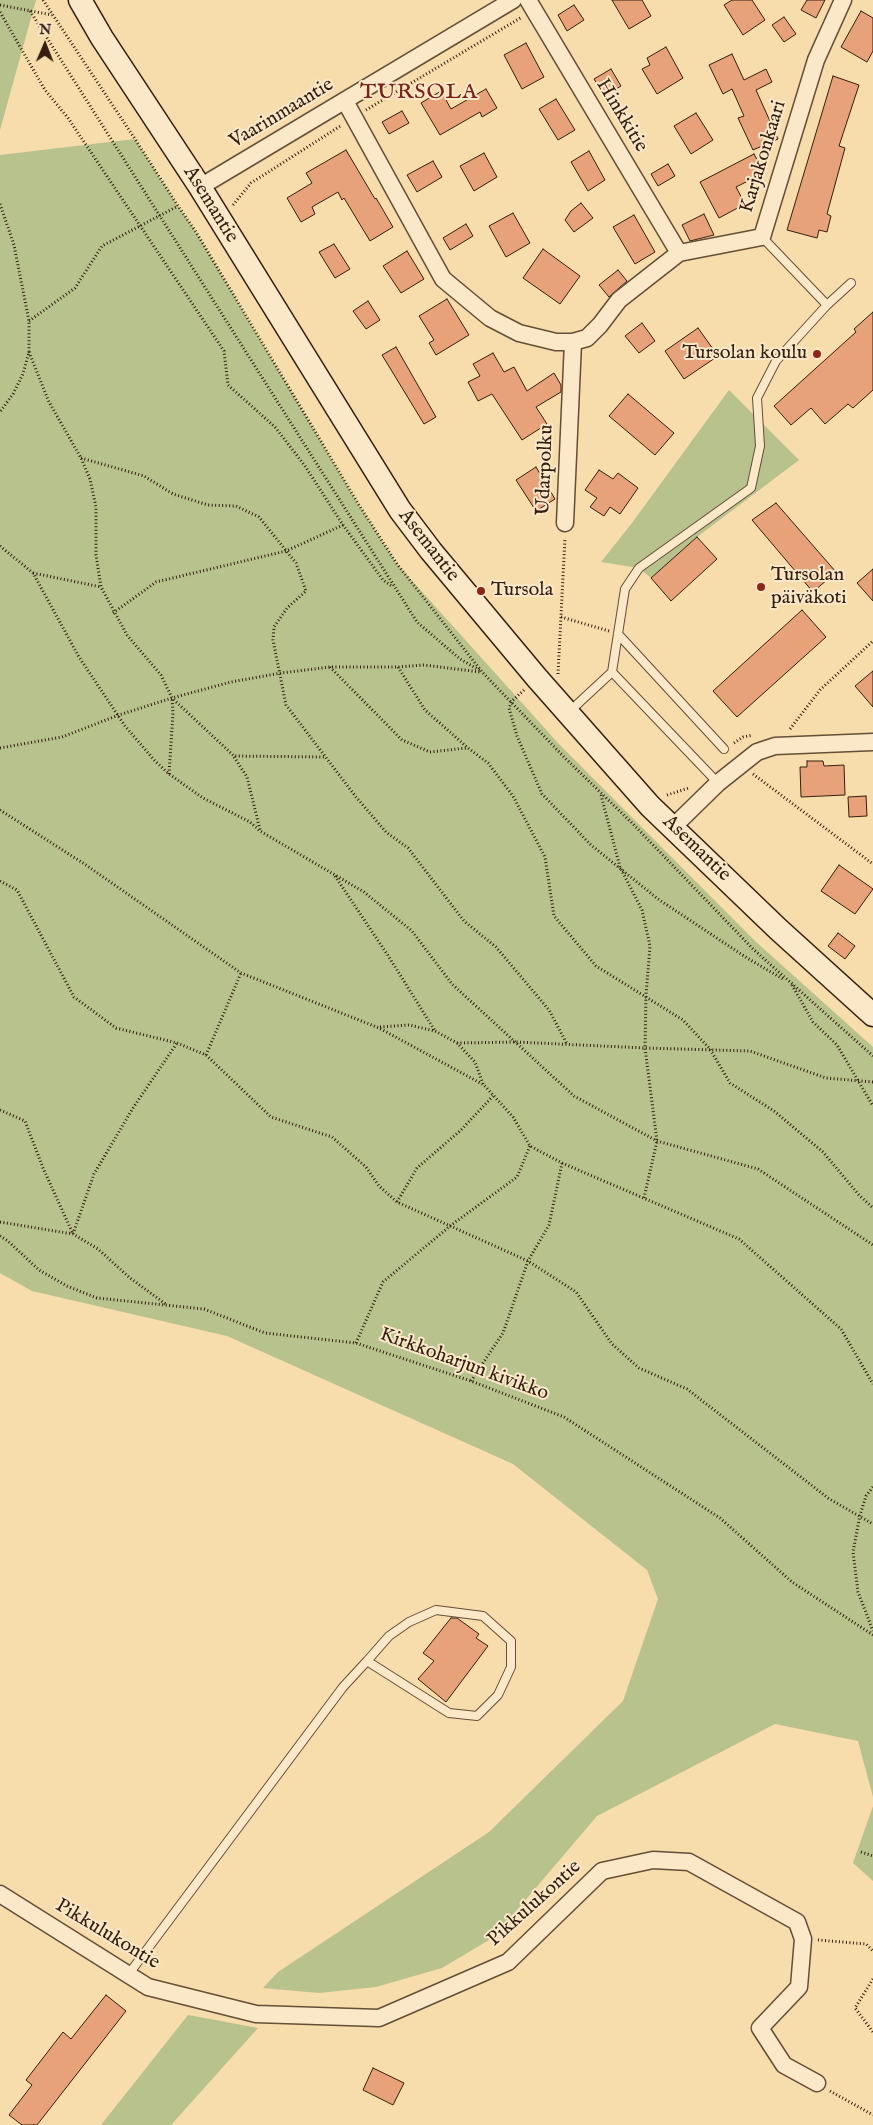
<!DOCTYPE html>
<meta charset="utf-8">
<style>
body{margin:0}
#map{position:relative;width:873px;height:2125px;overflow:hidden;background:#f7dcac;font-family:"IM FELL English",serif}
canvas{display:block}
.north{position:absolute;left:20px;top:20px;width:50px;height:50px;-webkit-text-stroke:4px #fae8c9;paint-order:stroke;rotate:1deg;font-size:14px;font-weight:700;line-height:20px;text-align:center;color:#331e0f}
.north::after{content:'';display:block;margin:auto;width:18px;height:22px;background:#331e0f;clip-path:polygon(50% 0,100% 100%,50% 72%,0 100%)}
</style>
<div id="map">
<canvas width="873" height="2125"></canvas>
<div class="north">N</div>
</div>
<script>
const ctx = document.querySelector('canvas').getContext('2d');
ctx.lineJoin = 'round';
function paint(path, color) {
  ctx.fillStyle = color;
  ctx.fill(path, 'evenodd');
}
function shape(rows) {
  const path = new Path2D();
  for (const r of rows) {
    path.moveTo(r[0], r[1]);
    for (let i = 2; i < r.length; i += 2) path.lineTo(r[i], r[i + 1]);
  }
  return path;
}
function strokePath(path, color, width, dash) {
  ctx.strokeStyle = color;
  ctx.lineWidth = width;
  ctx.lineCap = dash ? 'butt' : 'round';
  ctx.setLineDash(dash || []);
  ctx.stroke(path);
}
function label(font, color, halo, rows, align = 'center') {
  ctx.font = font + ' "IM FELL English",serif';
  ctx.lineWidth = 4;
  ctx.setLineDash([]);
  ctx.textBaseline = 'middle';
  ctx.strokeStyle = halo;
  ctx.fillStyle = color;
  for (const [text, x, y, turn = 0] of rows) {
    ctx.save();
    ctx.translate(x, y);
    ctx.rotate((+turn || 0) * Math.PI / 180);
    ctx.textAlign = isNaN(turn) ? turn : align;
    if (halo) ctx.strokeText(text, 0, 0);
    ctx.fillText(text, 0, 0);
    ctx.restore();
  }
}
paint(shape([
 [0,0,36,0,0,130],
 [135,139,178,206,196,232,359,505,397,564,558,743,755,941,873,1047,873,1797,858,1741,775,1724,597,1816,494,1937,442,1968,376,1987,319,1993,263,1988,278,1972,489,1832,623,1701,658,1599,647,1570,513,1464,227,1336,32,1291,0,1273,0,155],
 [729,390,799,460,697,537,651,578,639,568,601,562,632,523],
 [873,1806,873,1881,853,1863],
 [188,2015,258,2028,171,2125,101,2125]
]), '#b7c28d');
const building = shape([
 [612,0,642,0,651,16,629,29,612,0],
 [732,0,752,0,765,20,743,35,724,5,732,0],
 [807,0,825,0,816,18,801,10,807,0],
 [574,5,584,20,567,31,558,15,574,5],
 [861,11,873,18,873,51,867,62,841,47,861,11],
 [784,17,796,34,784,42,772,25,784,17],
 [526,43,544,77,522,89,504,55,526,43],
 [666,47,683,78,657,94,642,69,650,65,647,58,666,47],
 [732,54,744,80,766,69,772,82,756,90,778,139,753,150,738,118,744,116,732,89,723,94,709,65,732,54],
 [611,69,621,86,605,96,594,79,611,69],
 [833,76,859,85,839,146,845,148,827,214,831,216,827,232,819,230,817,238,787,230,833,76],
 [486,89,497,108,482,117,480,112,440,135,421,103,441,91,451,109,486,89],
 [556,99,575,130,558,140,539,109,556,99],
 [402,111,409,123,389,134,382,122,402,111],
 [696,113,713,140,691,154,674,126,696,113],
 [346,150,375,199,376,198,393,227,370,241,344,198,342,200,338,192,312,207,315,214,301,222,287,198,312,183,306,173,346,150],
 [589,151,605,180,588,191,571,162,589,151],
 [484,153,497,177,474,191,460,166,484,153],
 [754,154,764,173,736,187,745,204,719,218,700,182,754,154],
 [433,161,442,177,417,192,407,175,433,161],
 [668,164,675,176,658,186,651,174,668,164],
 [581,203,593,218,574,232,565,220,571,211,581,203],
 [513,213,530,243,506,257,489,226,513,213],
 [704,214,714,235,690,241,682,225,704,214],
 [634,215,655,252,635,264,613,227,634,215],
 [466,224,473,236,450,250,443,238,466,224],
 [334,244,350,269,335,278,319,252,334,244],
 [543,249,580,276,560,304,523,278,543,249],
 [407,251,424,279,401,293,383,266,407,251],
 [618,270,627,281,609,297,599,285,618,270],
 [447,299,469,335,436,355,429,343,434,340,419,316,447,299],
 [368,301,380,320,366,329,353,311,368,301],
 [873,312,873,390,853,408,848,404,825,424,811,408,791,425,774,406,856,332,854,329,873,312],
 [642,323,655,341,639,353,625,336,642,323],
 [698,328,718,356,684,379,665,351,698,328],
 [396,347,436,417,424,424,382,355,396,347],
 [493,353,504,372,514,367,527,391,554,373,561,385,561,392,536,407,547,424,522,440,492,394,478,401,468,382,480,376,473,364,493,353],
 [628,394,674,433,655,455,609,416,628,394],
 [536,467,555,499,536,511,516,480,536,467],
 [599,470,613,479,618,473,638,488,620,514,610,507,604,516,590,507,597,498,585,490,599,470],
 [776,503,836,572,813,592,752,520,776,503],
 [697,537,717,559,671,601,651,578,697,537],
 [873,569,873,601,857,583,873,569],
 [802,610,826,637,737,717,713,691,802,610],
 [873,671,873,707,855,686,873,671],
 [807,761,823,761,824,766,844,765,845,795,801,797,800,767,807,767,807,761],
 [866,796,867,816,849,817,848,797,866,796],
 [839,865,873,889,855,914,821,891,839,865],
 [838,933,855,946,845,959,828,946,838,933],
 [451,1618,457,1618,479,1634,476,1638,488,1646,446,1702,418,1679,434,1661,423,1653,451,1618],
 [106,1995,126,2011,37,2125,22,2125,9,2115,32,2085,26,2080,63,2032,71,2039,106,1995],
 [373,2068,404,2083,393,2105,363,2090,373,2068]
]);
paint(building, '#e8a27a');
strokePath(building, '#331e0f', 1);
const lane = shape([
 [762,237,827,305,851,283],
 [618,634,724,749],
 [612,672,718,783],
 [570,711,612,672,625,589,639,568,751,488,760,446,757,398,776,361,827,305],
 [128,1975,343,1687,367,1661,389,1636,409,1622,436,1610,483,1616,511,1641,511,1667,498,1695,477,1716,449,1713,367,1661]
]);
const street = shape([
 [528,0,679,253],
 [345,101,443,279,490,318,519,333,556,342,573,342,587,338,600,325,619,300,679,253,762,237,816,60,843,0],
 [200,187,513,0],
 [565,523,573,342],
 [673,827,718,783,757,752,775,746,873,742],
 [0,1894,148,1987,256,2014,379,2018,508,1962,602,1871,653,1860,689,1862,797,1922,803,1939,799,1987,760,2028,784,2065,817,2083]
]);
const secondary = shape([
 [80,0,102,38,200,187,400,510,431,551,537,678,650,806,778,929,873,1015]
]);
strokePath(lane, '#644e36', 10);
strokePath(street, '#644e36', 19);
strokePath(secondary, '#331e0f', 25);
strokePath(shape([
 [43,0,135,139,178,206,196,232,359,505,397,564,483,673,566,759,631,822,753,949,873,1056],
 [0,5,52,15],
 [30,11,417,622,460,659,481,671],
 [0,12,45,90,68,118,224,351,228,385,275,427,305,466,343,525,383,580,393,587],
 [366,110,522,17],
 [0,204,14,245,29,321,29,352,23,374,13,394,0,412],
 [233,205,251,183,342,125],
 [29,321,75,288,102,246,178,206],
 [29,352,49,402,81,458,90,479,96,507,96,555,101,587,127,635,161,675,172,698,234,756,324,757],
 [81,458,144,476,173,494,208,505,236,506,259,517,296,563,306,591,287,608,274,627,273,640,286,705,356,797,386,832,408,848,464,921,496,947,549,1010,567,1044],
 [0,546,33,573,79,657,125,726,155,761,169,774,203,798,250,822,260,831,364,892,412,931,452,984,574,1096,657,1141,758,1169,873,1245],
 [33,573,101,587],
 [113,613,156,582,286,551,343,525],
 [561,617,609,631],
 [330,667,402,740,430,752,467,748],
 [398,667,425,710,468,748,488,763,513,796,545,857,554,916,596,966,683,1020,710,1049,730,1083,774,1111,823,1152,859,1195,873,1208],
 [558,674,565,538],
 [524,690,512,701,509,708,517,736,542,794,591,845,658,899,747,958,783,979],
 [790,729,820,690,873,641],
 [734,743,743,737,753,735],
 [0,748,62,737,119,715,172,698,231,682,281,673,330,667,398,667,424,665,480,672],
 [234,757,247,777,260,830],
 [169,774,173,713,172,699],
 [753,774,873,864],
 [601,795,620,867,642,910,650,946,646,995,645,1048,657,1141,644,1198],
 [667,795,689,788],
 [0,810,86,865,241,973,379,1028,484,1085,513,1117,530,1146,562,1163,739,1239,841,1329,873,1384],
 [335,876,389,957,435,1031],
 [0,881,17,890,74,997,116,1028,177,1043,206,1055,271,1117,332,1137,366,1167,379,1186,397,1202,528,1261,576,1292,612,1344,639,1368,687,1389,828,1498,873,1524],
 [792,985,813,1022,837,1045,873,1106],
 [380,1027,409,1025,435,1031,457,1043,475,1062,483,1084],
 [457,1043,516,1042,645,1048,750,1051,826,1078,873,1082],
 [206,1055,241,973],
 [0,1110,25,1121,43,1168,73,1234],
 [397,1202,417,1168,461,1130,493,1096],
 [0,1222,73,1234,98,1249,130,1278,167,1305],
 [73,1234,94,1174,133,1108,177,1043],
 [0,1236,8,1241,39,1270,67,1286,97,1298,204,1309,265,1333,356,1343,471,1381,564,1417,720,1518,792,1582,873,1635],
 [356,1343,383,1282,450,1226,517,1177,530,1146],
 [471,1381,503,1333,528,1261,549,1225,562,1163],
 [873,1487,866,1496,860,1515,853,1552,858,1592,873,1631],
 [861,1852,873,1856],
 [818,1940,866,1944,873,1951],
 [873,1979,855,2008,873,2032],
 [830,2091,873,2115]
]), '#331e0f', 3, [1, 2.5]);
strokePath(lane, '#fae8c9', 8);
strokePath(street, '#fae8c9', 16);
strokePath(secondary, '#fae8c9', 22);
for (const [x, y, r, color] of [
 [817,354,5,"#8f2418"],
 [761,587,5,"#8f2418"],
 [481,591,5,"#8f2418"]
]) {
  const dot = new Path2D();
  dot.arc(x, y, r, 0, 2 * Math.PI);
  ctx.fillStyle = color;
  ctx.fill(dot);
  strokePath(dot, '#fae8c9', 2);
}
label('20px', '#331e0f', '#fae8c9', [
 ["Vaarinmaantie",282,114,-31],
 ["Hinkkitie",621,116,59],
 ["Karjakonkaari",764,157,-73],
 ["Asemantie",210,205,58],
 ["Udarpolku",546,470,-88],
 ["Asemantie",428,546,52],
 ["Asemantie",696,849,44],
 ["Kirkkoharjun kivikko",464,1365,20],
 ["Pikkulukontie",535,1904,-42],
 ["Pikkulukontie",107,1935,31]
]);
label('20px', '#331e0f', '#fae8c9', [
 ["Tursolan koulu",807,354,"right"],
 ["Tursolan",771,576],
 ["päiväkoti",771,599],
 ["Tursola",491,591]
], 'left');
ctx.letterSpacing = '1px';
label('22px', '#7a1f14', '#fae8c9', [
 ["TURSOLA",419,93]
]);
ctx.letterSpacing = '0px';
</script>
